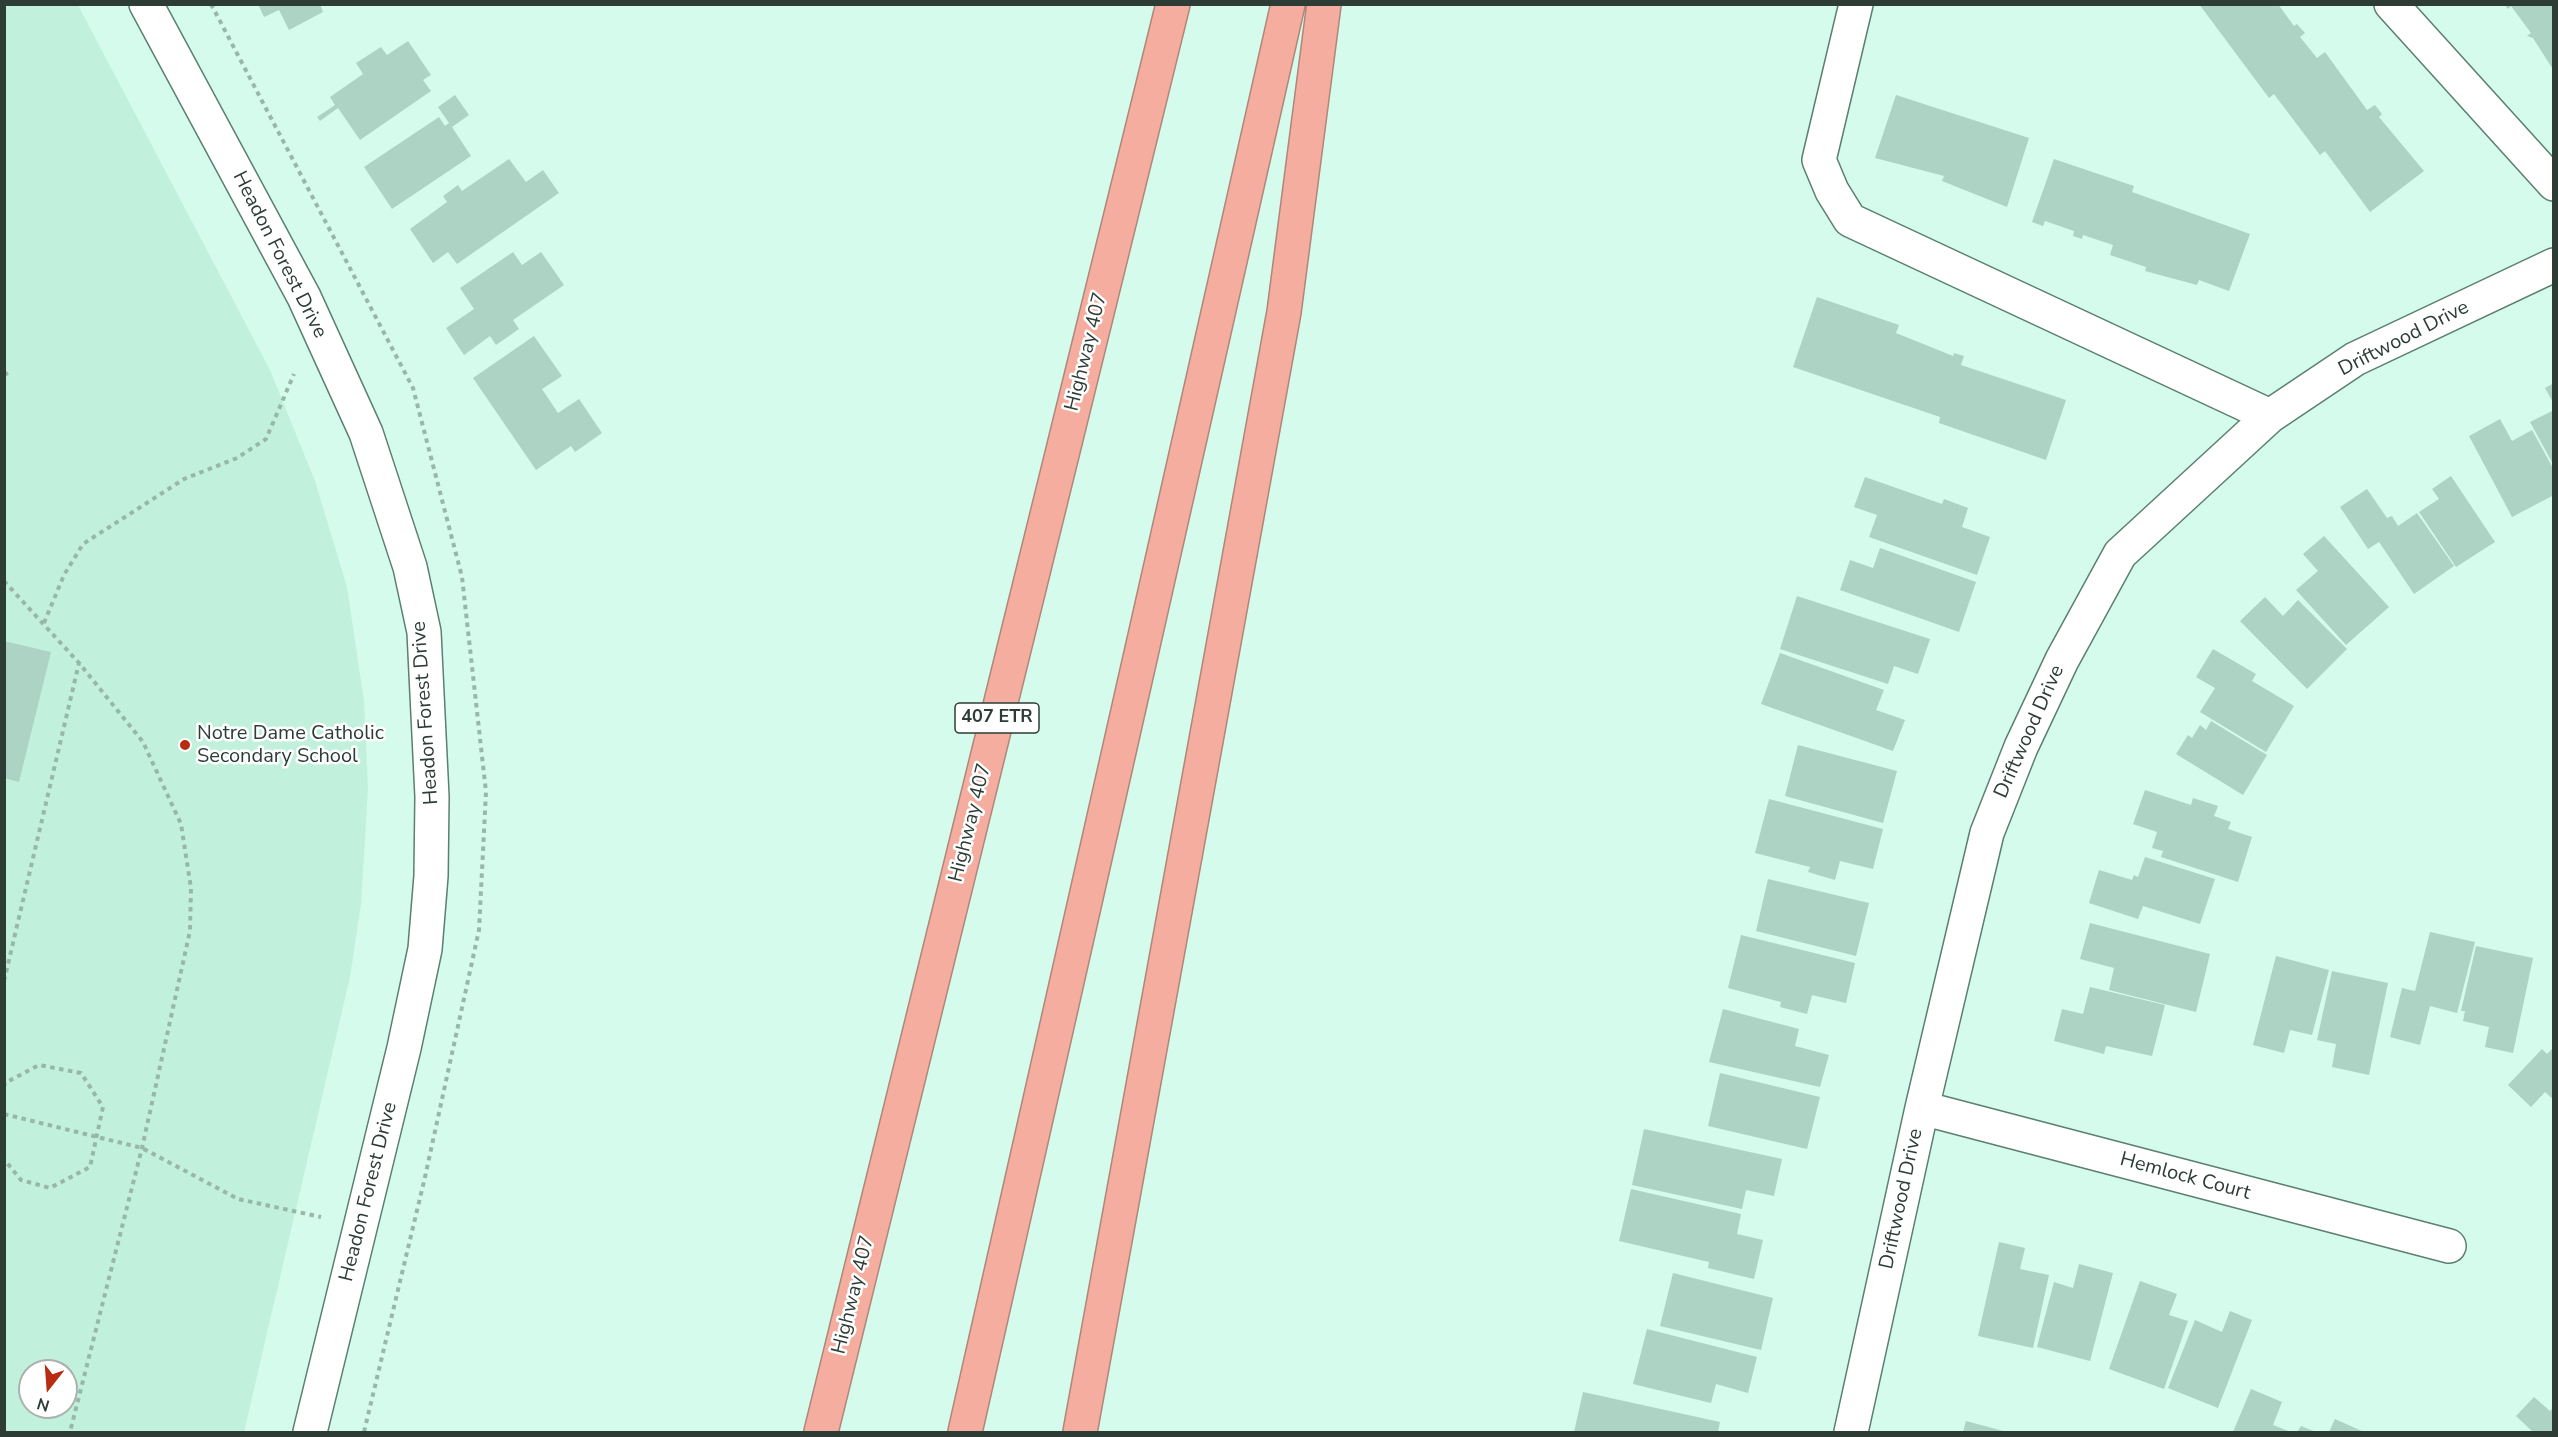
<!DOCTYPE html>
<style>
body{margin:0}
#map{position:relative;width:2558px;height:1437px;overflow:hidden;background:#d4fbeb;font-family:"Nunito Sans",sans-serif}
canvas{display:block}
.frame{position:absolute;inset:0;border:6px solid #2d3d36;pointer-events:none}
.north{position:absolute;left:18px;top:1359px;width:60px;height:60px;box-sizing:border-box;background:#fff;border:2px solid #abb1af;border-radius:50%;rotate:197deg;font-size:16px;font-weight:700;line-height:24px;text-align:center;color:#2d3d36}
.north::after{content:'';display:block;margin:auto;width:21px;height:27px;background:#b82c12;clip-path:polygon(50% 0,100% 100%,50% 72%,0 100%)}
</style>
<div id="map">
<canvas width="2558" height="1437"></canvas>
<div class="frame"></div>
<div class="north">N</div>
</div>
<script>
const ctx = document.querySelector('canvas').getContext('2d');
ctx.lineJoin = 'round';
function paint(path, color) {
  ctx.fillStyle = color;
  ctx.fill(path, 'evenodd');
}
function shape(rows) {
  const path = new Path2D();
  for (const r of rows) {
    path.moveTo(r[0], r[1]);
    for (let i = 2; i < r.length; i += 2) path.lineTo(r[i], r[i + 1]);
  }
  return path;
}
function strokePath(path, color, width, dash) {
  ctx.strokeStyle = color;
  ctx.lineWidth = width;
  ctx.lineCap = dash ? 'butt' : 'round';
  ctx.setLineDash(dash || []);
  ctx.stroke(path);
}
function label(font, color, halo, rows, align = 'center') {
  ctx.font = font + ' "Nunito Sans",sans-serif';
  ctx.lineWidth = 5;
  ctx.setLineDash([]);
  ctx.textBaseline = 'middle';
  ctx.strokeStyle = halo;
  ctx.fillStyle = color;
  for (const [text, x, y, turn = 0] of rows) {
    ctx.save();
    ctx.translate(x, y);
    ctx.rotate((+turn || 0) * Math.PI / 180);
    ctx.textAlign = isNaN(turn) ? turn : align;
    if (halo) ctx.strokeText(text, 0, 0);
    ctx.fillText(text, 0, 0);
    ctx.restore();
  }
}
paint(shape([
 [5,5,78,5,270,370,315,481,347,587,364,701,368,788,361,904,350,977,244,1432,5,1432],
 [30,1371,66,1371,66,1407,30,1407]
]), '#c1f1dd');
paint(shape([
 [258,4,320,4,323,12,289,30,279,10,264,17],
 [2199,4,2278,4,2294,26,2297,24,2305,33,2300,37,2317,58,2325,52,2367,110,2375,105,2382,114,2379,117,2424,171,2370,212,2325,151,2320,155,2274,94,2269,98],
 [2504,4,2554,5,2554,71,2533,38,2527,36,2531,33,2511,6,2508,9],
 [408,41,431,75,423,80,431,91,360,140,338,108,320,121,317,117,335,105,330,97,363,74,356,63,381,47,387,55],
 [455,95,469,115,452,127,471,156,392,209,364,167,439,117,445,126,449,123,438,107],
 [1896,95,2029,138,2007,207,1942,181,1944,176,1875,158],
 [509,159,526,182,543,170,559,193,457,264,448,252,433,263,410,229,447,202,443,196,458,185,462,191],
 [2054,159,2134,186,2132,192,2250,234,2229,291,2199,280,2197,285,2145,271,2146,267,2110,255,2113,245,2083,235,2082,239,2073,236,2074,231,2045,221,2043,226,2032,222],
 [513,252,522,265,541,252,564,285,513,320,519,329,496,345,490,336,464,355,446,328,474,309,460,288],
 [1817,297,1899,325,1896,333,1953,356,1954,353,1964,356,1961,365,2066,400,2046,460,1939,423,1940,417,1793,367],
 [534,336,562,376,542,389,558,413,579,399,602,433,575,452,571,446,536,470,473,378],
 [2554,383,2554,404,2545,388],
 [2554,410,2554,466,2530,422],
 [2500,419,2512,441,2532,430,2554,470,2554,495,2512,517,2469,436],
 [2451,476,2495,542,2456,567,2419,512,2439,499,2432,489],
 [1865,477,1942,504,1944,499,1968,508,1962,527,1990,537,1977,575,1869,537,1877,515,1854,507],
 [2367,489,2387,518,2392,516,2398,526,2417,513,2454,566,2414,594,2379,542,2368,549,2340,507],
 [2324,536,2389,607,2346,645,2296,590,2318,571,2303,554],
 [1880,548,1976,582,1959,632,1840,590,1850,560,1873,568],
 [1797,596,1930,639,1918,674,1894,666,1888,684,1780,649],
 [2265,597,2283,616,2298,600,2347,649,2307,689,2240,621],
 [4,641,51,652,19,782,4,778],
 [2213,649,2256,674,2252,681,2294,706,2266,752,2200,712,2215,688,2196,677],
 [1780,653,1884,690,1876,710,1905,720,1893,751,1761,704],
 [2211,721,2267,755,2243,795,2176,754,2188,735,2192,738,2200,725,2206,730],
 [1798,745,1897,771,1883,823,1785,796],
 [2145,790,2191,805,2193,798,2218,806,2214,816,2231,822,2228,829,2252,837,2238,882,2161,857,2163,851,2152,848,2157,832,2133,824],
 [1769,799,1883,829,1873,869,1840,861,1835,880,1808,872,1810,867,1755,853],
 [2145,857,2215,879,2200,924,2143,906,2138,919,2089,903,2099,870,2132,880,2134,875,2138,877],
 [1768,879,1869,903,1856,956,1756,931],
 [2090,923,2210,954,2196,1012,2109,990,2114,968,2080,959],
 [2430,932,2475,942,2457,1013,2430,1006,2420,1045,2390,1037,2402,988,2415,991],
 [1741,935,1855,963,1846,1003,1812,995,1807,1014,1780,1007,1781,1002,1728,988],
 [2476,946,2533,958,2513,1053,2485,1047,2489,1027,2463,1021,2465,1011,2461,1011],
 [2276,956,2329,970,2312,1035,2290,1030,2284,1053,2253,1045],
 [2332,971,2388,983,2369,1075,2332,1067,2336,1044,2317,1040],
 [2090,987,2165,1005,2152,1056,2106,1046,2104,1054,2054,1041,2062,1009,2083,1014],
 [1723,1009,1799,1029,1795,1046,1829,1055,1820,1087,1709,1062],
 [2554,1047,2554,1100,2545,1092,2531,1107,2508,1085,2542,1049,2547,1054],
 [1720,1073,1820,1097,1807,1149,1708,1126],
 [1644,1129,1782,1159,1774,1196,1746,1190,1742,1209,1632,1185],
 [1631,1189,1741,1214,1737,1234,1763,1240,1754,1279,1708,1268,1709,1262,1619,1241],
 [1999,1242,2025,1248,2020,1269,2049,1275,2033,1348,1978,1336],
 [2079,1264,2113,1273,2090,1361,2037,1347,2054,1282,2073,1288],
 [1673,1273,1773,1298,1761,1350,1660,1326],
 [2140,1281,2177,1294,2169,1315,2188,1321,2164,1389,2109,1369],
 [2230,1311,2252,1320,2218,1408,2168,1388,2195,1320,2222,1332],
 [1647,1329,1757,1357,1748,1393,1716,1384,1711,1403,1633,1384],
 [2251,1389,2282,1402,2273,1425,2291,1432,2233,1432],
 [1583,1392,1720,1422,1718,1432,1574,1432],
 [2534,1397,2550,1411,2554,1407,2554,1432,2533,1432,2516,1416],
 [2335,1419,2364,1432,2329,1432],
 [1966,1421,2007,1432,1963,1432],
 [2301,1426,2316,1432,2297,1432]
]), '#acd3c3');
const minor = shape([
 [146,4,304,297,366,433,410,567,424,632,432,797,431,876,425,949,404,1048,310,1432],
 [1856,4,1819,160,1832,191,1850,220,2270,416],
 [2391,4,2554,184],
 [1922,1108,2449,1246],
 [1851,1432,1922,1108,1987,833,2021,747,2062,660,2120,554,2270,416,2355,359,2554,265]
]);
const highway = shape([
 [821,1432,1173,4],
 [965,1432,1288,4],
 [1080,1432,1284,312,1324,4]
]);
strokePath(minor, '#5b7f71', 36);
strokePath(highway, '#ae867a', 36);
strokePath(shape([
 [211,4,413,388,462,577,486,792,479,930,425,1177,364,1432],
 [4,375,9,372],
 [4,581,79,663,143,742,181,824,191,888,190,931,142,1148,70,1432],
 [44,623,64,575,83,544,184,479,237,458,266,439,294,374],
 [4,981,79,663],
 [4,1087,5,1083,39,1065,81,1073,103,1107,90,1167,50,1188,21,1180,4,1159],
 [4,1114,142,1148,238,1199,321,1217]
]), '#98b7aa', 4, [4.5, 4.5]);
strokePath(minor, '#fff', 33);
strokePath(highway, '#f4ad9e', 33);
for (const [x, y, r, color] of [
 [185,745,6,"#b82c12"]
]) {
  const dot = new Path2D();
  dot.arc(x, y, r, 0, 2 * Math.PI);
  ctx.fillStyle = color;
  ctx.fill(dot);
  strokePath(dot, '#fff', 2);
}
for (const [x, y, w] of [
 [997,718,84]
]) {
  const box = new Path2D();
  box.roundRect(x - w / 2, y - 15, w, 30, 4.5);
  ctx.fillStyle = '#fff';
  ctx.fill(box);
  strokePath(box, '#2d3d36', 1.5);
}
label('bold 18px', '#2d3d36', null, [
 ["407 ETR",997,718]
]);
label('20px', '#2d3d36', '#fff', [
 ["Headon Forest Drive",279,255,63],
 ["Driftwood Drive",2404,339,-27],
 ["Highway 407",1087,352,-76],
 ["Headon Forest Drive",426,713,-94],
 ["Driftwood Drive",2030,732,-66],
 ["Highway 407",971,823,-76],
 ["Hemlock Court",2185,1177,15],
 ["Headon Forest Drive",369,1192,-76],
 ["Driftwood Drive",1902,1199,-78],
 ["Highway 407",854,1295,-76]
]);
label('20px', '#2d3d36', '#fff', [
 ["Notre Dame Catholic",197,734],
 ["Secondary School",197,757]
], 'left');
</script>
